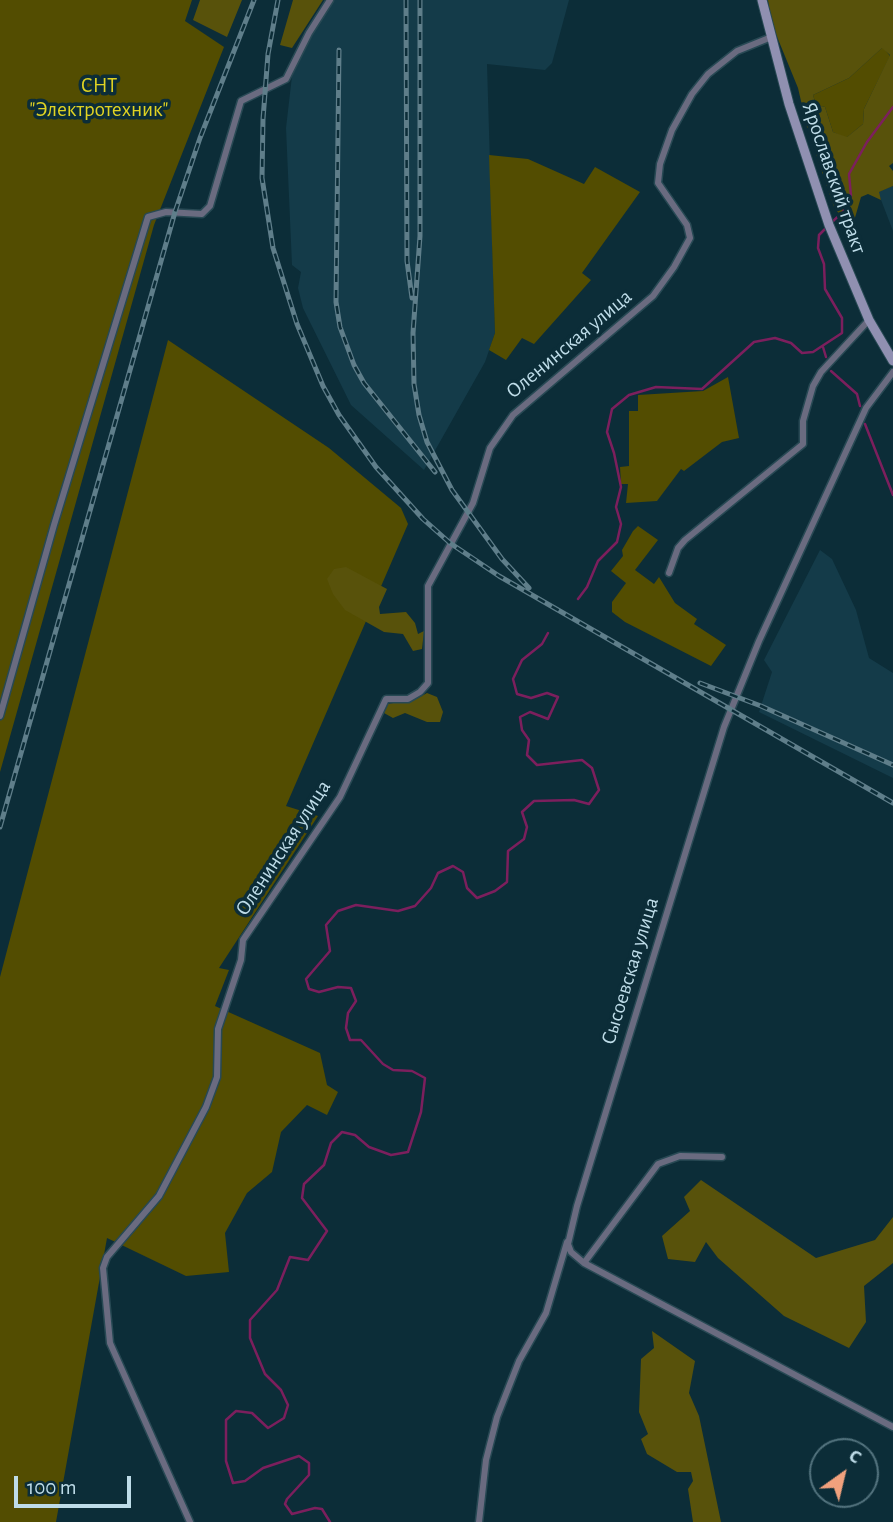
<!DOCTYPE html>
<meta charset="utf-8">
<style>
body{margin:0}
#map{position:relative;width:893px;height:1522px;overflow:hidden;background:#0c2d38;font-family:"Alegreya Sans",sans-serif}
canvas{display:block}
.north{position:absolute;left:809px;top:1438px;width:70px;height:70px;box-sizing:border-box;background:#0c2d38;border:2px solid #53737e;border-radius:50%;rotate:34deg;font-size:19px;font-weight:700;line-height:28px;text-align:center;color:#bedce8}
.north::after{content:'';display:block;margin:auto;width:24px;height:32px;background:#f1a17d;clip-path:polygon(50% 0,100% 100%,50% 72%,0 100%)}
.scale{position:absolute;left:14px;top:1476px;width:117px;height:32px;box-sizing:border-box;border:4px solid #bedce8;border-top:0;padding-left:9px;font-size:21px;line-height:24px;white-space:nowrap;color:#bedce8;-webkit-text-stroke:5px #0c2d38;paint-order:stroke}
</style>
<div id="map">
<canvas width="893" height="1522"></canvas>
<div class="north">С</div>
<div class="scale">100 m</div>
</div>
<script>
const ctx = document.querySelector('canvas').getContext('2d');
ctx.lineJoin = 'round';
function paint(path, color) {
  ctx.fillStyle = color;
  ctx.fill(path, 'evenodd');
}
function shape(rows) {
  const path = new Path2D();
  for (const r of rows) {
    path.moveTo(r[0], r[1]);
    for (let i = 2; i < r.length; i += 2) path.lineTo(r[i], r[i + 1]);
  }
  return path;
}
function strokePath(path, color, width, dash) {
  ctx.strokeStyle = color;
  ctx.lineWidth = width;
  ctx.lineCap = dash ? 'butt' : 'round';
  ctx.setLineDash(dash || []);
  ctx.stroke(path);
}
function label(font, color, halo, rows, align = 'center') {
  ctx.font = font + ' "Alegreya Sans",sans-serif';
  ctx.lineWidth = 7;
  ctx.setLineDash([]);
  ctx.textBaseline = 'middle';
  ctx.strokeStyle = halo;
  ctx.fillStyle = color;
  for (const [text, x, y, turn = 0] of rows) {
    ctx.save();
    ctx.translate(x, y);
    ctx.rotate((+turn || 0) * Math.PI / 180);
    ctx.textAlign = isNaN(turn) ? turn : align;
    if (halo) ctx.strokeText(text, 0, 0);
    ctx.fillText(text, 0, 0);
    ctx.restore();
  }
}
paint(shape([
 [334,0,569,0,552,63,545,70,487,64,495,333,485,362,424,470,351,405,303,308,298,288,301,272,292,265,286,128,292,76,311,34],
 [893,186,893,231,878,192],
 [820,550,832,559,856,610,869,658,893,673,893,778,759,712,772,672,764,660]
]), '#143b49');
paint(shape([
 [0,0,192,0,185,21,224,47,154,225,0,772],
 [883,47,890,56,864,109,863,124,846,138,833,132,825,107,816,105,813,95,849,78],
 [489,155,528,159,584,184,595,167,640,192,582,273,591,280,534,344,522,338,506,360,489,350,495,333],
 [168,340,329,448,401,508,408,524,286,806,318,816,219,968,229,970,215,1006,320,1053,327,1085,338,1092,327,1115,307,1105,281,1132,272,1172,247,1193,225,1233,229,1272,186,1276,107,1238,56,1522,0,1522,0,977],
 [728,377,739,438,722,442,684,471,681,469,657,501,626,503,628,484,621,484,620,467,629,466,629,411,638,411,638,395,703,391],
 [638,526,658,540,635,570,654,584,659,577,675,603,697,619,694,624,726,645,711,666,625,622,612,612,612,602,626,583,611,571,623,556,622,550,633,531]
]), '#534d01');
paint(shape([
 [200,0,242,0,227,37,193,20],
 [293,0,323,0,292,48,280,45],
 [768,0,893,0,893,163,889,166,893,171,893,186,879,192,881,200,868,194,861,197,854,221,847,225,834,207,816,154,814,133,807,127,798,88,771,22],
 [882,48,890,55,864,109,863,124,847,137,833,132,825,107,816,105,813,95,849,78],
 [346,567,387,589,379,607,380,614,406,612,415,623,418,634,424,631,422,649,413,651,403,634,384,632,345,610,333,594,327,579,334,569],
 [427,693,437,697,443,712,440,722,427,722,405,713,393,718,384,713,388,704,418,698],
 [701,1180,816,1258,875,1240,893,1217,893,1263,864,1286,866,1322,849,1348,784,1316,718,1258,706,1242,695,1262,668,1259,662,1236,690,1211,684,1197],
 [652,1331,695,1361,689,1393,699,1416,721,1522,693,1522,688,1489,693,1481,691,1472,677,1472,647,1454,641,1439,648,1434,639,1412,641,1359,654,1348]
]), '#58520b');
strokePath(shape([
 [832,222,843,212,851,196,849,174,867,142,893,107],
 [823,347,826,357],
 [831,371,857,394,860,406],
 [865,424,893,495],
 [578,599,587,587,598,561,617,542,621,524,616,507,621,487,614,453,607,432,612,409,629,395,656,387,702,389,754,342,775,338,791,343,802,353,813,352,842,333,842,318,825,289,824,264,818,248,819,235,827,227],
 [330,1522,322,1509,315,1508,292,1514,285,1504,287,1499,309,1475,309,1463,299,1456,263,1468,245,1481,233,1483,226,1461,226,1420,236,1411,252,1413,268,1428,284,1418,288,1405,281,1390,265,1374,250,1338,250,1320,277,1290,290,1257,308,1260,327,1231,302,1198,304,1184,324,1165,331,1143,342,1132,355,1135,369,1147,391,1155,408,1152,421,1112,425,1078,412,1071,393,1070,383,1064,361,1040,350,1040,346,1028,348,1013,356,1001,351,988,338,987,319,992,309,989,306,979,330,951,326,925,338,911,356,905,398,911,415,906,431,888,438,873,453,866,463,872,467,888,477,898,495,891,507,882,508,851,524,839,527,827,522,812,534,801,574,800,589,804,599,790,592,768,582,760,537,765,527,755,529,740,522,730,520,717,530,712,548,719,558,697,547,693,531,698,517,694,513,679,522,660,542,644,548,633]
]), '#7c1f5d', 2.5);
const street = shape([
 [893,372,866,408,759,641,724,727,577,1206,568,1244,571,1252,584,1263,893,1427],
 [669,573,678,548,685,540,803,444,803,421,813,386,821,372,869,320],
 [0,716,54,525,148,217,166,212,202,214,210,206,241,101,286,79,309,33,330,0],
 [584,1263,658,1164,680,1156,722,1157],
 [190,1522,110,1343,103,1268,107,1257,159,1196,206,1107,217,1077,218,1029,241,960,243,940,340,797,386,699,408,699,420,692,428,683,428,586,473,503,490,448,513,415,653,296,674,267,690,238,687,225,658,183,660,164,672,130,692,94,708,74,737,51,769,38],
 [479,1522,486,1460,497,1417,519,1361,546,1313,567,1242]
]);
const secondary = shape([
 [762,0,789,104,829,225,869,320,893,361]
]);
strokePath(street, '#284954', 9);
strokePath(secondary, '#284954', 11);
strokePath(street, '#6a6b80', 6);
strokePath(secondary, '#9090b1', 9);
const rail = shape([
 [278,0,268,54,263,119,262,178,273,248,297,324,323,386,339,415,376,467,423,519,450,543,499,576,893,803],
 [406,0,407,261,412,298],
 [420,0,420,236,413,333,414,384,419,415,427,442,452,490,502,559,529,588],
 [339,50,336,302,340,327,354,365,364,383,435,472],
 [700,683,761,706,893,765],
 [0,827,175,212,200,138,254,0]
]);
strokePath(rail, '#5f7e8a', 5);
strokePath(rail, '#0c2d38', 2.5, [8]);
label('21px', '#e0d323', '#0c2d38', [
 ["СНТ",99,86],
 ["\"Электротехник\"",99,110]
]);
label('21px', '#bedce8', '#0c2d38', [
 ["Ярославский тракт",834,178,71],
 ["Оленинская улица",569,344,-40],
 ["Оленинская улица",283,848,-57],
 ["Сысоевская улица",630,971,-73]
]);
</script>
